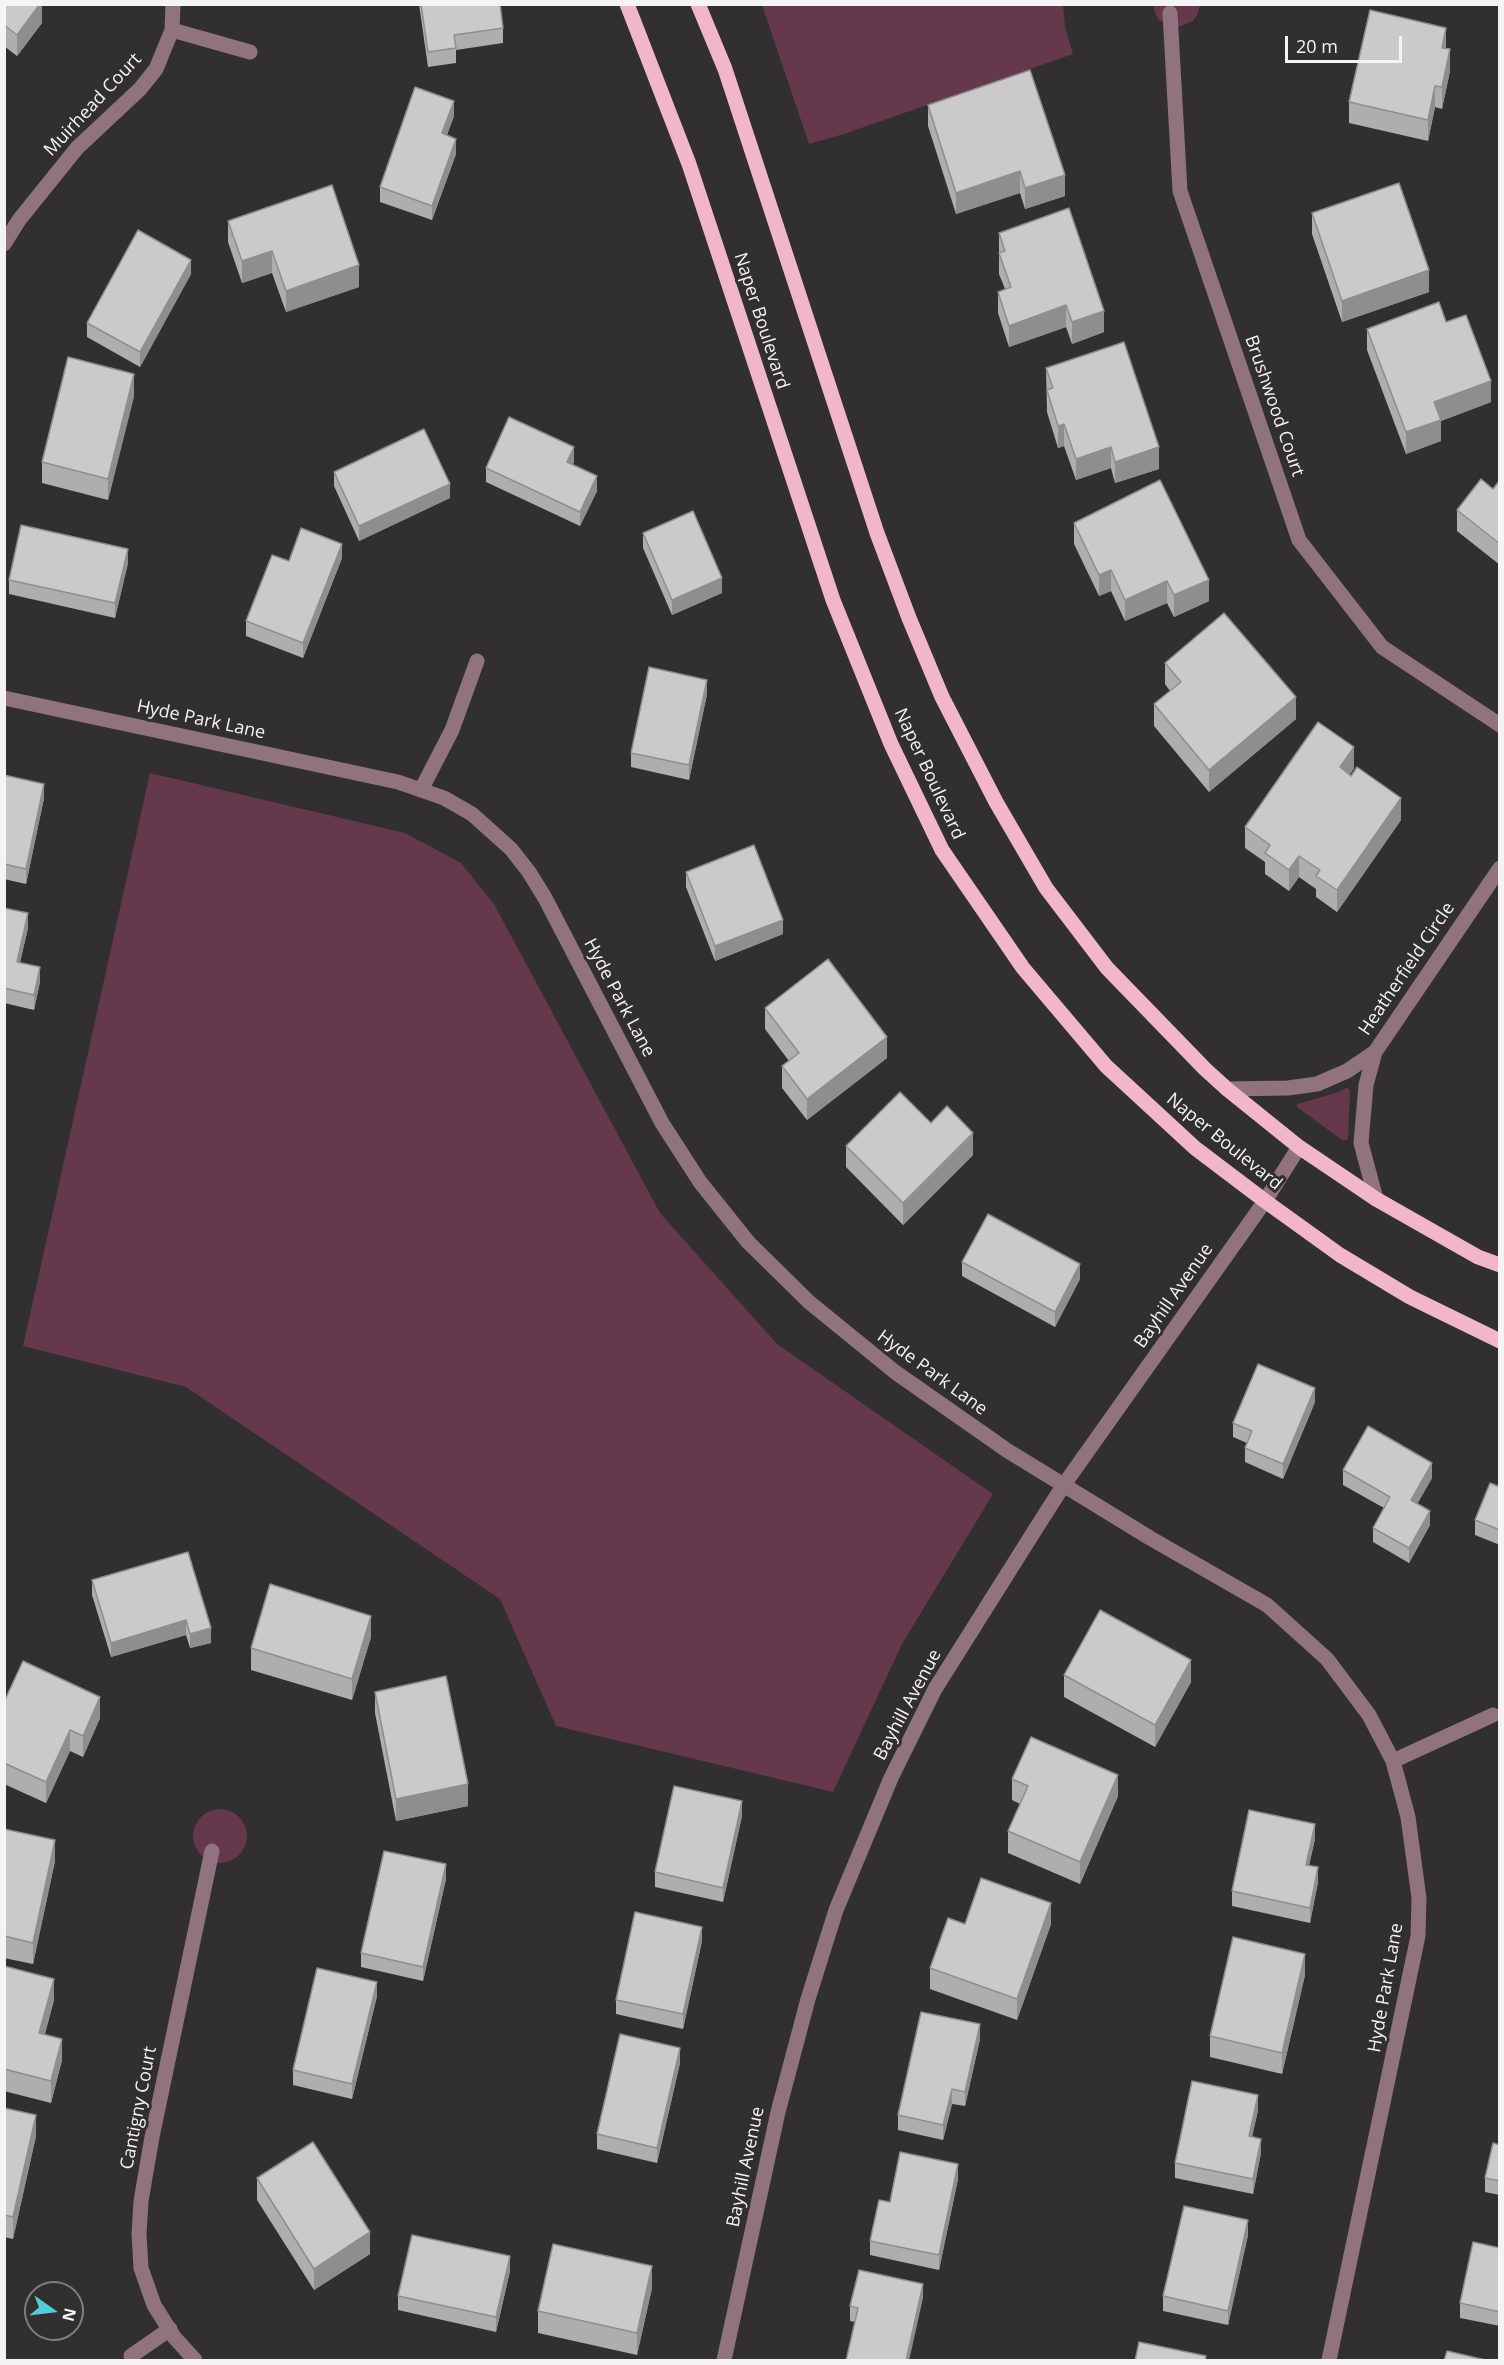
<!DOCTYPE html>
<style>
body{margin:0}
#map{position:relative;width:1504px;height:2365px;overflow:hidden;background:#312f30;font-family:"Open Sans",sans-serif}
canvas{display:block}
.frame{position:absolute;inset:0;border:6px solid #f5f3f4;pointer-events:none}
.north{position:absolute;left:24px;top:2281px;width:60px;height:60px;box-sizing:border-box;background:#312f30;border:2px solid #7f7d7e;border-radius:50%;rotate:104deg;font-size:16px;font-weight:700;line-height:24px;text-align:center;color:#f5f3f4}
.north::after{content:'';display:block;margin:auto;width:21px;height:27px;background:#52ccd6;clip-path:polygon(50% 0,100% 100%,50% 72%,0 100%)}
.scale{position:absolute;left:1285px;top:36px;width:117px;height:27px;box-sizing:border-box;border:3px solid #f5f3f4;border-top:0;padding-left:8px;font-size:18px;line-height:21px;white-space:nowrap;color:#f5f3f4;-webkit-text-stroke:4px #312f30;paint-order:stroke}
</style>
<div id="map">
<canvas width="1504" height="2365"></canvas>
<div class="frame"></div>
<div class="north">N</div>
<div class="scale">20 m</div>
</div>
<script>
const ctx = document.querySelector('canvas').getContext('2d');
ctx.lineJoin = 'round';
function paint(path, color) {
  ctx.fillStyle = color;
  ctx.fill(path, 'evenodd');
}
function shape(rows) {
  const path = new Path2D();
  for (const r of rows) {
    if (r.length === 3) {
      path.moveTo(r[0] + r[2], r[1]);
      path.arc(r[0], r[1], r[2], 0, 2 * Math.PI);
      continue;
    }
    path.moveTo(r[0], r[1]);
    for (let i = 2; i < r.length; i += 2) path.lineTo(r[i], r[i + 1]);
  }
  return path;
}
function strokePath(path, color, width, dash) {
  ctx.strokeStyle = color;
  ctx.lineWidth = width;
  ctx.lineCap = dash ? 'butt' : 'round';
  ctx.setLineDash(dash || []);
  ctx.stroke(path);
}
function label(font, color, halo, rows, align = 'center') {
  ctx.font = font + ' "Open Sans",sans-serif';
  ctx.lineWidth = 6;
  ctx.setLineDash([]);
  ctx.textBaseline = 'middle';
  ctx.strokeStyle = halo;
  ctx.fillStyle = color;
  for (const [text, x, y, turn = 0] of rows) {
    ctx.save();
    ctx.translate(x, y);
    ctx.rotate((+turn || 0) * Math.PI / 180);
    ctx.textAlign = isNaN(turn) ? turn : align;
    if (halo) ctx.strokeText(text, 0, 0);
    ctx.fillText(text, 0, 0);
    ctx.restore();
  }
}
paint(shape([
 [1153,4,1200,5,1197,15,1193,21,1179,27,1172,27,1159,20,1155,13],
 [762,5,1063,5,1065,27,1073,54,844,134,809,144],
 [150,773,405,833,461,863,494,904,660,1213,777,1344,993,1494,902,1644,833,1792,556,1726,500,1599,186,1387,23,1346],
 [1346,1088,1349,1089,1350,1093,1348,1138,1346,1140,1342,1140,1297,1107,1297,1104,1336,1093],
 [220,1836,27]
]), '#65384b');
strokePath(shape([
 [1170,13,1180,191,1299,540,1382,647,1500,725],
 [172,30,250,52],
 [4,244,19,220,77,148,140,89,156,69,172,30,173,4],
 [4,698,398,782,444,798,472,814,511,849,529,872,545,898,662,1123,700,1182,748,1242,809,1302,895,1372,1008,1451,1150,1538,1267,1605,1327,1659,1369,1715,1393,1761,1408,1817,1419,1898,1418,1936,1329,2360],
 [421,790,452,730,477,661],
 [1375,1052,1366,1085,1361,1143,1376,1199],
 [1227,1089,1288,1088,1317,1084,1347,1071,1375,1052,1500,868],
 [1393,1761,1493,1715],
 [131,2356,170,2329],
 [195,2360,174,2337,154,2305,141,2268,139,2234,141,2201,152,2137,212,1851],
 [724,2360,778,2112,808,1999,836,1910,891,1778,935,1689,1035,1530,1063,1486,1265,1201,1299,1147]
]), '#90737e', 15);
strokePath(shape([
 [627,4,689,164,833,600,891,744,942,850,1023,968,1106,1066,1195,1148,1265,1201,1340,1255,1410,1297,1500,1341],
 [698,4,725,69,877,533,909,618,942,697,996,802,1046,888,1107,968,1205,1069,1227,1089,1299,1147,1376,1199,1478,1257,1500,1265]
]), '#f1b5cc', 15);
paint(shape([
 [4,4,42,4,42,23,17,56,4,46],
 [419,4,500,4,503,28,503,43,456,50,456,63,428,67],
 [1446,49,1450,71,1442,109,1435,107,1428,141,1349,123,1349,102],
 [928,105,1065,196,1025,209,1020,193,956,214,928,126],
 [454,116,447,135,456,154,432,220,380,202,380,187],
 [1312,213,1429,292,1342,322,1312,234],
 [228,221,359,287,286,312,272,273,242,283,228,242],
 [999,233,1104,332,1072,344,1066,327,1009,347,998,313,998,292,1005,289,999,274],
 [191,274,140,367,87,337,87,323],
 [1446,322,1491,402,1441,421,1441,441,1406,454,1367,350,1367,329],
 [1046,368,1159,469,1115,483,1111,468,1076,480,1064,446,1058,448,1047,412],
 [134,396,108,500,42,483,42,462],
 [574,462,573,464,597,491,580,526,486,482,486,468],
 [334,472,450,498,359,541,334,486],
 [1500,480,1500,565,1457,531,1457,510,1493,489],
 [1074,523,1209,601,1174,617,1167,603,1125,621,1111,591,1099,596,1074,544],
 [643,533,722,593,672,615,643,548],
 [342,558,303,658,246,636,246,621,289,561],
 [128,563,115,618,9,594,9,580],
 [1165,663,1296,719,1209,792,1154,726,1154,704,1170,691,1165,684],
 [707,694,689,780,631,767,631,753],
 [1354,768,1350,774,1401,820,1337,912,1316,897,1316,889,1299,877,1289,891,1265,874,1265,862,1245,848,1245,827],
 [4,775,44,798,26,884,4,879],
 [686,872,783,934,715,961,686,887],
 [4,908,28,928,20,962,40,982,34,1010,4,1003],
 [765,1008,887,1058,807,1120,782,1088,782,1066,789,1061,765,1029],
 [931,1123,973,1155,903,1225,846,1167,846,1146],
 [962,1262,1080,1279,1055,1327,962,1276],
 [1315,1402,1283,1479,1245,1462,1245,1448,1247,1443,1233,1437,1233,1423],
 [1343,1470,1432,1478,1417,1504,1430,1525,1409,1563,1373,1542,1373,1528,1384,1508,1343,1485],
 [1500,1487,1500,1545,1475,1535,1475,1520],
 [188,1552,211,1643,190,1648,186,1635,111,1657,92,1595,92,1580],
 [371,1637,352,1700,251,1670,251,1648],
 [1064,1675,1191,1682,1155,1747,1064,1697],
 [375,1692,468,1806,396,1821,375,1713],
 [4,1702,100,1718,83,1757,70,1751,46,1803,4,1784],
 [1012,1779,1118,1796,1080,1884,1008,1853,1008,1831,1020,1804,1012,1800],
 [742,1816,723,1902,655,1887,655,1872],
 [4,1829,55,1861,33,1964,4,1958],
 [1315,1839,1309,1865,1318,1882,1310,1923,1232,1906,1232,1891],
 [446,1879,423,1981,361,1967,361,1953],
 [965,1924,1051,1924,1017,2020,930,1989,930,1968],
 [702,1941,683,2029,616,2014,616,2000],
 [4,1966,54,2000,45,2034,62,2060,51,2103,4,2091],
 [1305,1975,1282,2074,1210,2057,1210,2036],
 [377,1996,352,2099,293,2085,293,2070],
 [980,2039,965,2106,952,2104,943,2140,898,2130,898,2115],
 [680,2063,657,2163,597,2149,597,2134],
 [4,2108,36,2136,13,2239,4,2237],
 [1258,2110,1252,2137,1261,2153,1253,2194,1175,2178,1175,2163],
 [1500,2145,1500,2195,1485,2192,1485,2178],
 [257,2178,370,2254,314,2290,257,2200],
 [958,2179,939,2270,870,2255,870,2241,890,2202],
 [1248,2235,1228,2325,1163,2311,1163,2296],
 [1500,2248,1500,2326,1460,2318,1460,2303],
 [510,2271,496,2332,398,2310,398,2296],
 [652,2288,637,2355,538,2333,538,2311],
 [923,2298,855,2322,850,2321,850,2306]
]), '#afadae');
paint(shape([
 [40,4,42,4,42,23,17,56,17,35],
 [1446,28,1446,49,1442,48],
 [1450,49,1450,71,1442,109,1442,87],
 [1435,86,1435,107,1428,141,1428,120],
 [454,101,454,116,442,148,442,133],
 [456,139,456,154,432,220,432,206],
 [1020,171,1020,193,956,214,956,193],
 [1065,175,1065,196,1025,209,1025,188],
 [272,251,272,273,242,283,242,261],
 [191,260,191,274,140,367,140,352],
 [359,265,359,287,286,312,286,291],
 [1429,270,1429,292,1342,322,1342,301],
 [1066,305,1066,327,1009,347,1009,326],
 [1104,311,1104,332,1072,344,1072,322],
 [134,374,134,396,108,500,108,479],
 [1491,381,1491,402,1441,421,1441,441,1406,454,1406,432,1434,402],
 [1064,424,1064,446,1058,448,1058,426],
 [574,447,574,462,567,476,567,462],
 [1111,447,1111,468,1076,480,1076,459],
 [1159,447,1159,469,1115,483,1115,462],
 [597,476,597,491,580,526,580,512],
 [450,484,450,498,359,541,359,526],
 [342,544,342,558,303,658,303,643],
 [128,549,128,563,115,618,115,603],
 [1111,570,1111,591,1099,596,1099,575],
 [722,578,722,593,672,615,672,600],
 [1209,580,1209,601,1174,617,1174,595],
 [1167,581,1167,603,1125,621,1125,600],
 [707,680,707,694,689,780,689,765],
 [1296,697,1296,719,1209,792,1209,770],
 [1354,747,1354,768,1340,788,1340,767],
 [44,784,44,798,26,884,26,869],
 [1401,798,1401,820,1337,912,1337,890],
 [1299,856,1299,877,1289,891,1289,870],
 [28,913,28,928,17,976,17,962],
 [783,920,783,934,715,961,715,946],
 [40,967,40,982,34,1010,34,995],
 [887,1037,887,1058,807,1120,807,1099],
 [973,1133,973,1155,903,1225,903,1203],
 [1080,1264,1080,1279,1055,1327,1055,1312],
 [1315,1388,1315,1402,1283,1479,1283,1464],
 [1432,1463,1432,1478,1411,1515,1411,1500],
 [1430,1511,1430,1525,1409,1563,1409,1548],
 [371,1616,371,1637,352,1700,352,1679],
 [186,1620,186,1635,111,1657,111,1643],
 [211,1628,211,1643,190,1648,190,1634],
 [1191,1660,1191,1682,1155,1747,1155,1725],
 [100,1697,100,1718,83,1757,83,1736],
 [70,1730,70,1751,46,1803,46,1782],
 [1118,1775,1118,1796,1080,1884,1080,1862],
 [468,1784,468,1806,396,1821,396,1799],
 [742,1801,742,1816,723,1902,723,1888],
 [1315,1824,1315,1839,1306,1879,1306,1865],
 [55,1840,55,1861,33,1964,33,1943],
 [446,1864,446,1879,423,1981,423,1967],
 [1318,1867,1318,1882,1310,1923,1310,1908],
 [1051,1903,1051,1924,1017,2020,1017,1999],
 [702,1927,702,1941,683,2029,683,2014],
 [1305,1954,1305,1975,1282,2074,1282,2053],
 [54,1979,54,2000,39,2054,39,2033],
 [377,1982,377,1996,352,2099,352,2084],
 [980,2024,980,2039,965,2106,965,2092],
 [62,2039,62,2060,51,2103,51,2081],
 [680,2048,680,2063,657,2163,657,2148],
 [952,2089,952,2104,943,2140,943,2125],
 [1258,2095,1258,2110,1249,2151,1249,2136],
 [36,2115,36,2136,13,2239,13,2217],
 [1261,2139,1261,2153,1253,2194,1253,2179],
 [958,2164,958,2179,939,2270,939,2255],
 [1248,2220,1248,2235,1228,2325,1228,2311],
 [370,2232,370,2254,314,2290,314,2269],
 [510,2256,510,2271,496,2332,496,2317],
 [652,2266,652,2288,637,2355,637,2333],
 [923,2284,923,2298,909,2361,906,2361]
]), '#8f8d8d');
const building = shape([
 [4,4,40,4,17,35,4,25,4,4],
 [421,4,500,4,503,28,454,35,456,48,428,52,421,4],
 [1370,10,1446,28,1442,48,1450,49,1442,87,1435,86,1428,120,1349,102,1370,10],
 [1030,70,1065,175,1025,188,1020,171,956,193,928,105,1030,70],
 [415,87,454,101,442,133,456,139,432,206,380,187,415,87],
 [1399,183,1429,270,1342,301,1312,213,1399,183],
 [332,185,359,265,286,291,272,251,242,261,228,221,332,185],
 [1069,208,1104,311,1072,322,1066,305,1009,326,998,292,1011,287,999,253,1005,251,999,233,1069,208],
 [138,230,191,260,140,352,87,323,138,230],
 [1439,302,1446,322,1466,315,1491,381,1434,402,1441,420,1406,432,1367,329,1439,302],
 [1124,342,1159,447,1115,462,1111,447,1076,459,1064,424,1058,426,1047,390,1053,388,1046,368,1124,342],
 [68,357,134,374,108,479,42,462,68,357],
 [509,417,574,447,567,462,597,476,580,512,486,468,509,417],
 [424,429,450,484,359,526,334,472,424,429],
 [1481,479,1493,489,1500,480,1500,544,1457,510,1481,479],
 [1160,480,1209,580,1174,595,1167,581,1125,600,1111,570,1099,575,1074,523,1160,480],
 [693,511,722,578,672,600,643,533,693,511],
 [21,525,128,549,115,603,9,580,21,525],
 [301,528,342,544,303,643,246,621,272,555,289,561,301,528],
 [1224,613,1296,697,1209,770,1154,704,1181,682,1165,663,1224,613],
 [649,667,707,680,689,765,631,753,649,667],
 [1318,722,1354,747,1340,767,1351,776,1357,767,1401,798,1337,890,1316,876,1320,870,1299,856,1289,870,1265,853,1270,845,1245,827,1318,722],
 [4,775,44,784,26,869,4,864,4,775],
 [754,845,783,920,715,946,686,872,754,845],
 [4,908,28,913,17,962,40,967,34,995,4,988,4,908],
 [828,959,887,1037,807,1099,782,1066,799,1053,765,1008,828,959],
 [900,1092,931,1123,947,1106,973,1133,903,1203,846,1146,900,1092],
 [988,1214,1080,1264,1055,1312,962,1262,988,1214],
 [1258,1364,1315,1388,1283,1464,1245,1448,1252,1431,1233,1423,1258,1364],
 [1368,1426,1432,1463,1411,1500,1430,1511,1409,1548,1373,1528,1390,1497,1343,1470,1368,1426],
 [1490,1483,1500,1487,1500,1530,1475,1520,1490,1483],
 [188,1552,211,1628,190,1634,186,1620,111,1643,92,1580,188,1552],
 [270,1584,371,1616,352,1679,251,1648,270,1584],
 [1100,1610,1191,1660,1155,1725,1064,1675,1100,1610],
 [23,1661,100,1697,83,1736,70,1730,46,1782,4,1763,4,1702,23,1661],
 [446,1676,468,1784,396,1799,375,1692,446,1676],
 [1031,1737,1118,1775,1080,1862,1008,1831,1028,1786,1012,1779,1031,1737],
 [674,1786,742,1801,723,1888,655,1872,674,1786],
 [1249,1810,1315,1824,1306,1865,1318,1867,1310,1908,1232,1891,1249,1810],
 [4,1829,55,1840,33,1943,4,1936,4,1829],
 [384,1851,446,1864,423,1967,361,1953,384,1851],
 [981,1878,1051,1903,1017,1999,930,1968,948,1918,965,1924,981,1878],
 [635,1912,702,1927,683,2014,616,2000,635,1912],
 [1233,1937,1305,1954,1282,2053,1210,2036,1233,1937],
 [4,1966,54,1979,39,2033,62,2039,51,2081,4,2069,4,1966],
 [317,1968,377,1982,352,2084,293,2070,317,1968],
 [921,2012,980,2024,965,2092,952,2089,943,2125,898,2115,921,2012],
 [620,2034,680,2048,657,2148,597,2134,620,2034],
 [1192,2081,1258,2095,1249,2136,1261,2139,1253,2179,1175,2163,1192,2081],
 [4,2108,36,2115,13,2217,4,2215,4,2108],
 [313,2142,370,2232,314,2269,257,2178,313,2142],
 [1493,2143,1500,2145,1500,2181,1485,2178,1493,2143],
 [900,2152,958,2164,939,2255,870,2241,879,2200,890,2202,900,2152],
 [1184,2206,1248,2220,1228,2311,1163,2296,1184,2206],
 [412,2235,510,2256,496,2317,398,2296,412,2235],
 [1473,2242,1500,2248,1500,2312,1460,2303,1473,2242],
 [553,2244,652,2266,637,2333,538,2311,553,2244],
 [859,2270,923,2284,906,2361,846,2361,858,2308,850,2306,859,2270],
 [1139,2342,1206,2356,1205,2361,1135,2361,1139,2342],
 [1447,2351,1490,2361,1444,2361,1447,2351]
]);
paint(building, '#ccc9ca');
strokePath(building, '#8f8d8d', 1.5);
label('18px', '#f5f3f4', '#312f30', [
 ["Muirhead Court",93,105,-47],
 ["Naper Boulevard",761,321,72],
 ["Brushwood Court",1274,406,71],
 ["Hyde Park Lane",201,720,12],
 ["Naper Boulevard",929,774,65],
 ["Heatherfield Circle",1407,969,-56],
 ["Hyde Park Lane",619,998,62],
 ["Naper Boulevard",1224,1142,39],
 ["Bayhill Avenue",1174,1296,-55],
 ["Hyde Park Lane",932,1373,36],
 ["Bayhill Avenue",908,1705,-62],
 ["Hyde Park Lane",1386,1988,-80],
 ["Cantigny Court",139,2108,-79],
 ["Bayhill Avenue",746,2167,-78]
]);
</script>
